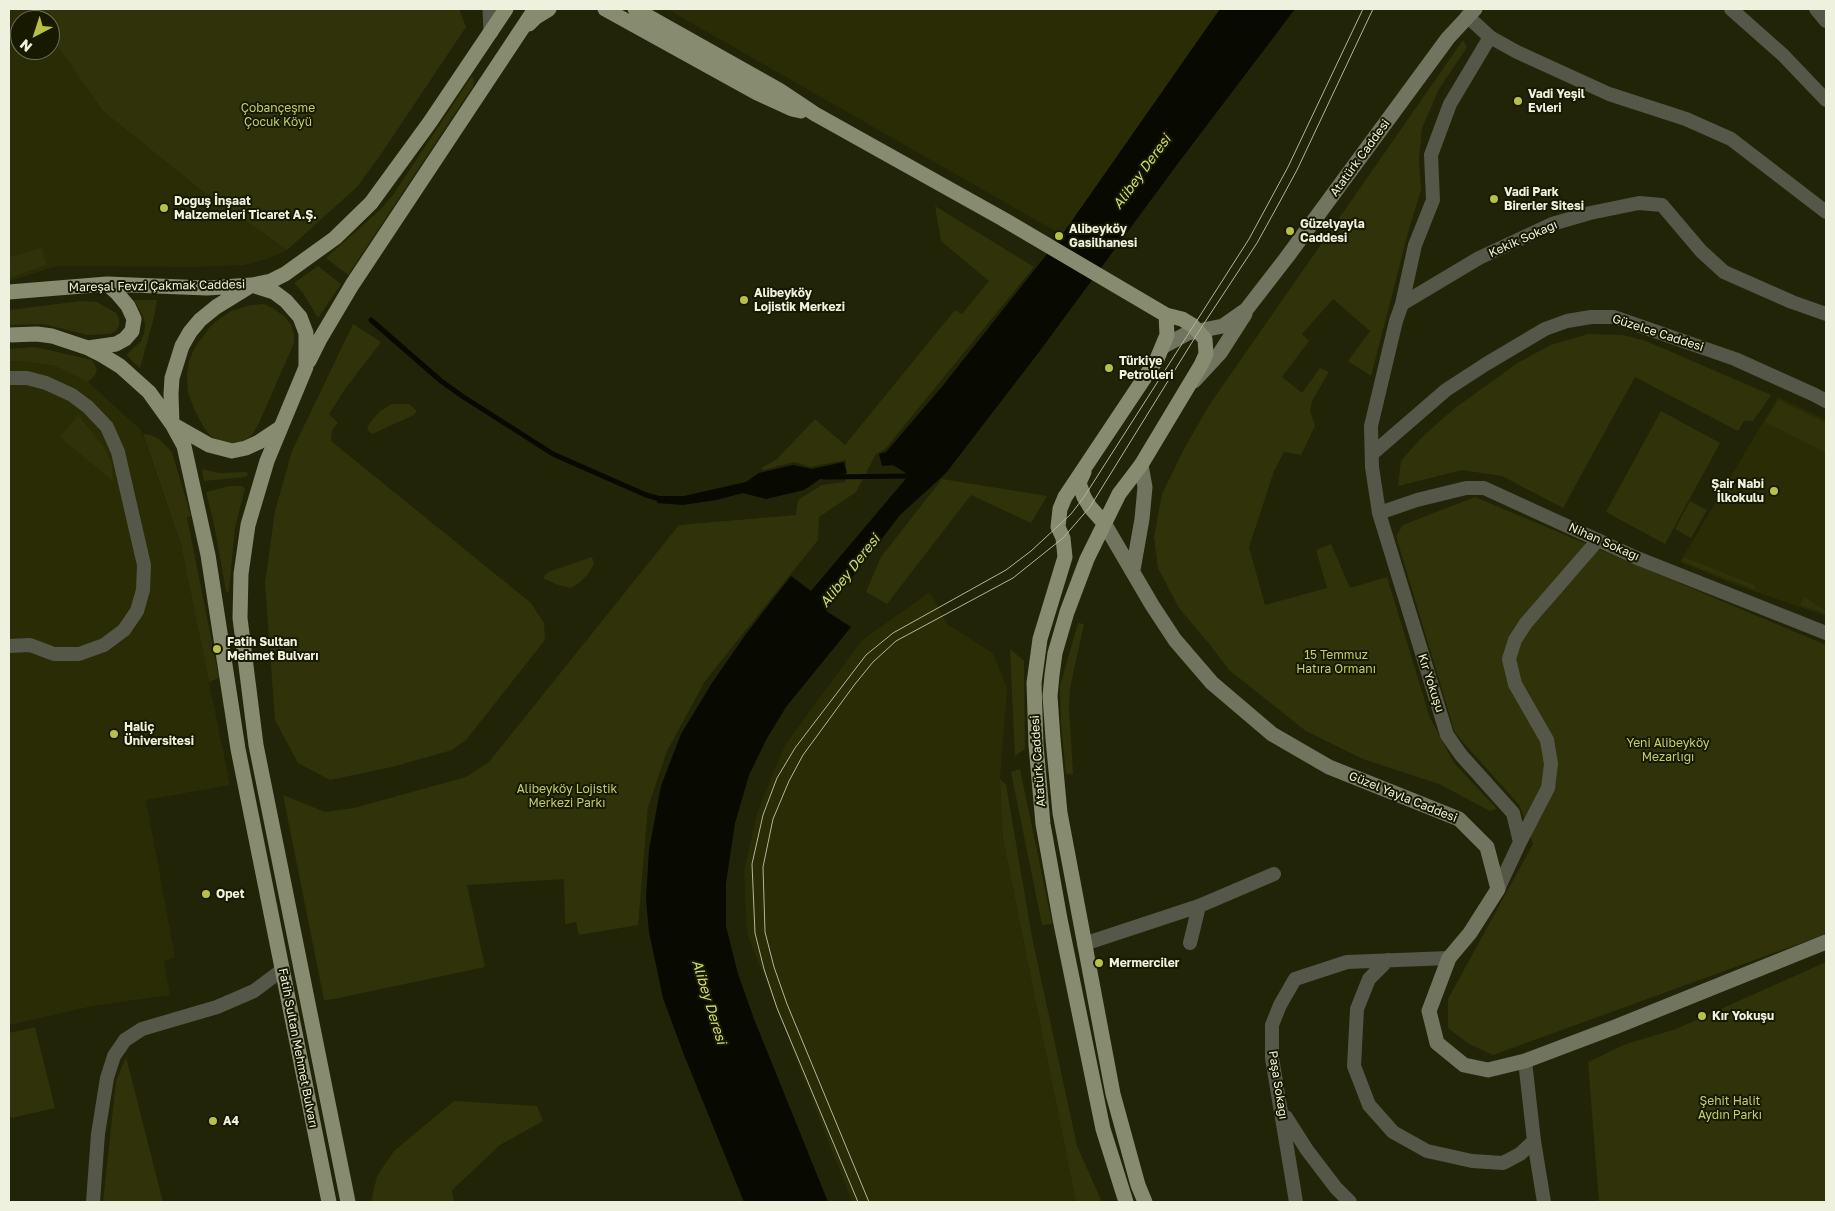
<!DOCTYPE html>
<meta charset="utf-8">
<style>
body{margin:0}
#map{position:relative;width:1835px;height:1211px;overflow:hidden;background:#212406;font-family:"Golos Text",sans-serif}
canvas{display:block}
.frame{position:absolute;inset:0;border:10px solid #eff1df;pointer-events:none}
.north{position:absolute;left:10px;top:10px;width:50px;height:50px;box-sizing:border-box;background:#181a00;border:1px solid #6e7059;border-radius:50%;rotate:220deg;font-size:14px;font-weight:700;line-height:20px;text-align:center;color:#eff1df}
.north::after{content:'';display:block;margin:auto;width:18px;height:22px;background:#b7c148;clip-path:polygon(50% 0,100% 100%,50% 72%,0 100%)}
</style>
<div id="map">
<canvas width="1835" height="1211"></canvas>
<div class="frame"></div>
<div class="north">N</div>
</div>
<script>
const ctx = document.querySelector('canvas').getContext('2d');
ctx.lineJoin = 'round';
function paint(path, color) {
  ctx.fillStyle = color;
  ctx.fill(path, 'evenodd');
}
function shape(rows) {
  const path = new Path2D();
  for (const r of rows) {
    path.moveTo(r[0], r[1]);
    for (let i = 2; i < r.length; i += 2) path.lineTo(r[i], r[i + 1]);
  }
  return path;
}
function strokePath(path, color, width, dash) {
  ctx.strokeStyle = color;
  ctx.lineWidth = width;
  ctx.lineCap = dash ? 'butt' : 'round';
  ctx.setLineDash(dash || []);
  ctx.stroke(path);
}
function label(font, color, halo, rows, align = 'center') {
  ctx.font = font + ' "Golos Text",sans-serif';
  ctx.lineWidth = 4;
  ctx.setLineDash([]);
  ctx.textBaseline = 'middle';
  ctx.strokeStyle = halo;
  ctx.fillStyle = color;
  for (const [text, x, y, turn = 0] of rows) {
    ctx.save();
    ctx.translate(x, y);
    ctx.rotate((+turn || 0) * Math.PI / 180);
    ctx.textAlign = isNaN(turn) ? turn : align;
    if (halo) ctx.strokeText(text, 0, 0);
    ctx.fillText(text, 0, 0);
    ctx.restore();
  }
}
paint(shape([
 [9,9,31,9,39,20,20,20,20,50,50,50,50,36,103,111,201,190,287,250,268,259,244,265,196,267,57,266,9,281],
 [667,9,1220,9,1062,235],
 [9,361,22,361,55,366,88,382,141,430,181,545,230,785,146,800,175,957,164,961,170,995,93,1006,9,1025],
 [1778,397,1826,420,1826,616,1736,585,1680,562],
 [930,592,947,624,993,653,1007,689,1000,779,1003,839,1076,1202,852,1202,747,933,744,871,757,813,785,745,862,640]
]), '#292c05');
paint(shape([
 [31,9,459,9,466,27,379,157,357,187,287,250,201,190,103,111,50,36,50,20,39,20],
 [1463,40,1467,47,1439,89,1422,128,1419,159,1421,190,1409,229,1371,376,1348,361,1370,331,1333,299,1302,334,1309,341,1282,377,1302,393,1320,368,1329,372,1312,401,1310,411,1315,426,1301,455,1284,452,1274,471,1249,547,1265,605,1327,588,1316,550,1331,544,1350,588,1387,577,1430,718,1454,763,1497,809,1490,811,1439,784,1363,759,1306,731,1229,670,1211,646,1179,608,1158,568,1154,537,1162,494,1184,449,1210,404],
 [472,76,474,81,473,86,348,275,326,258,380,210,393,195],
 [935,206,1034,267,885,449,876,454,856,492,819,517,818,540,705,681,667,751,648,807,638,925,579,935,576,922,565,924,564,879,467,885,485,967,334,999,324,1000,283,795,325,812,354,808,466,777,489,762,679,525,796,515,798,500,822,485,845,482,846,460,810,467,794,462,763,470,761,468,776,460,815,419,845,445,955,310,962,314,989,281,941,241],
 [42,248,46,265,9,278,9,257],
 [318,266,341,284,318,318,303,293,294,283],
 [134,300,157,300,154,317,140,368,126,355,141,341,144,333,145,324,143,316],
 [81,301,97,302,116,313,119,318,119,325,116,331,110,334,88,335,43,324,9,325,9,310],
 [264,304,274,309,285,317,291,325,294,335,294,343,259,423,252,435,244,441,228,444,213,438,204,428,194,409,188,392,187,374,189,361,195,347,210,327,219,319,231,311,251,305],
 [353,324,381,342,345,389,329,414,338,423,332,430,331,441,531,603,544,623,545,640,466,740,452,750,392,767,330,780,298,763,275,720,265,583,275,511,292,451],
 [1588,334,1623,335,1646,341,1771,395,1753,421,1744,421,1738,431,1635,377,1563,508,1502,476,1462,470,1398,486,1401,461,1422,437,1455,408,1519,362,1551,345],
 [35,347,92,360,97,370,95,375,88,382,55,366,22,361,9,361,9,349],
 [1778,400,1826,423,1826,453,1765,422],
 [392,404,409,404,417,411,412,416,372,434,367,430,369,424,380,411],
 [1661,411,1720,443,1665,544,1606,512],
 [78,415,102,445,112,464,113,481,60,437],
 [143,434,150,435,159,439,172,452,191,516,187,517,219,678,209,682,181,545],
 [202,469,219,473,247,472,248,475,245,477,204,481],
 [942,479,1047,496,1031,523,971,495,887,604,866,592,881,557],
 [229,486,241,486,245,488,235,528,229,591,227,592,226,591,214,524,206,492],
 [1475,497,1826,645,1826,934,1493,1055,1469,1044,1448,1028,1448,999,1533,844,1520,806,1455,733,1396,536,1403,525],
 [1690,501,1707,510,1691,538,1675,529],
 [592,557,594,564,589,573,579,583,571,588,558,585,543,578,548,572],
 [1684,557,1754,585,1756,590,1681,561],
 [1804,597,1826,611,1826,614,1800,605],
 [1078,623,1084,624,1070,688,1069,707,1073,774,1066,774,1061,723,1060,686],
 [1010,649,1024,661,1025,749,1015,756],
 [1020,769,1052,923,1052,924,1042,925,1011,772],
 [1000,779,1006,785,1032,937,1077,1146,1102,1202,1076,1202,1003,839],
 [1826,962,1826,1202,1599,1202,1588,1062,1626,1044,1676,1029],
 [35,1027,55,1108,11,1118,9,1109,9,1033],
 [126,1057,163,1202,103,1202,116,1081],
 [454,1101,537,1106,543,1121,500,1145,452,1190,454,1202,371,1202,377,1176,394,1151]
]), '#30330a');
paint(shape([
 [1220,9,1295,9,1179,162,1039,352,946,473,900,515,826,611,851,627,786,707,767,738,749,775,735,823,726,883,726,926,738,974,754,1019,828,1202,744,1202,684,1055,663,998,649,932,646,899,649,850,661,786,681,734,712,683,746,634,791,576,811,591,909,475,893,465,882,466,879,454,886,452,941,388,1062,235],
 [844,462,847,473,820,479,804,490,766,499,743,493,716,500,683,505,657,503,659,496,684,496,746,482,759,473,793,465,812,469]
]), '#080900');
strokePath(shape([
 [371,320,441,381,462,396,553,454,646,495,664,500],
 [823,477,914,476]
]), '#080900', 5);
strokePath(shape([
 [1731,9,1783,55,1826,100],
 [1816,9,1826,21],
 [1467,16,1490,37,1517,52,1609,94,1686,119,1731,139,1826,212],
 [1490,37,1450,104,1431,155,1433,200,1415,245,1402,304,1396,321,1371,426,1372,467,1379,513,1447,735,1461,755,1513,813,1520,842,1498,889],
 [1402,304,1479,258,1552,224,1590,213,1639,203,1662,205,1701,251,1724,272,1792,302,1826,314],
 [9,378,27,378,46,383,72,395,88,407,107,427,118,452,144,565,143,590,137,611,124,630,104,645,79,654,54,654,30,645,9,646],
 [1372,454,1446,390,1486,364,1545,329,1567,321,1591,317,1614,317,1735,359,1815,395,1826,401],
 [1379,513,1417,500,1466,488,1484,488,1637,558,1826,633],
 [1520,842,1548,788,1551,764,1547,740,1515,684,1509,659,1515,640,1526,623,1598,540],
 [1190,943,1199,906],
 [1084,944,1199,906,1274,874],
 [1388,960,1369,979,1357,1009,1354,1066,1369,1105,1393,1132,1427,1151,1472,1161,1503,1163,1520,1154,1534,1141],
 [1525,1061,1534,1141,1544,1202],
 [1286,1117,1307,1150,1336,1188,1350,1202],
 [93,1202,98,1134,107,1078,114,1056,125,1040,142,1029,217,1007,254,991,282,970],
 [1296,1202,1272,1058,1272,1025,1280,1005,1295,979,1347,962,1449,958]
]), '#555749', 14);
strokePath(shape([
 [490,9,491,32]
]), '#555749', 15);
strokePath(shape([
 [1164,346,1188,333,1223,326,1246,310,1287,257,1448,38,1475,9],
 [1194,381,1220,353,1245,314],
 [1104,523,1152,605,1175,640,1212,683,1272,734,1329,767,1459,819,1487,847,1498,889,1470,933,1449,958,1429,1011,1437,1043,1464,1065,1488,1070,1525,1061,1615,1027,1826,942],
 [1133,570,1142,519,1145,487,1141,465]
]), '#71745f', 15);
strokePath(shape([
 [605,9,757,93,792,109,801,111],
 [635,9,779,90,815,114,1003,219,1166,315,1182,319,1192,325,1205,339,1206,354,1201,365,1141,465,1119,494,1087,559,1067,612,1055,653,1052,675,1050,696,1053,739,1060,813,1113,1094,1138,1185,1145,1202],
 [529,24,536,17,549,9],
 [252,285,274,292,286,301,300,317,306,333,306,367,267,461,248,525,241,574,240,618,256,745,348,1202],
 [9,292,107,284,207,288,252,285,271,281,285,274,335,238,371,203,430,122,506,9],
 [9,335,37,334,52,336,88,348,102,355,120,366,149,392,172,424,184,446,208,555,238,749,329,1202],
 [88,348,116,344,125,339,132,331,134,319,128,306,117,293,107,284],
 [309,361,320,339,352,285,535,9],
 [172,424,171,394,172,378,182,346,190,332,200,320,216,307,250,286],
 [172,424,209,445,232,451,246,448,259,442,280,428],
 [1084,472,1079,483,1084,497,1090,507,1104,523],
 [1126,1202,1103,1129,1060,919,1043,824,1036,745,1034,683,1040,639,1065,557,1063,538,1058,527,1060,509,1065,497,1157,359,1167,335,1166,315]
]), '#878b6f', 15);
strokePath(shape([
 [858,1202,777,1008,764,969,755,933,752,864,763,815,777,778,795,748,866,655,893,633,1006,570,1031,551,1071,514,1084,497,1249,239,1288,167,1363,9],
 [869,1202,787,1004,774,967,765,932,763,867,773,819,789,781,803,755,855,684,873,662,896,641,1013,578,1063,538,1090,507,1199,331,1257,243,1278,205,1297,170,1373,9]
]), '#b2b59f', 1);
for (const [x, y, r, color] of [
 [1518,101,5,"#b7c148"],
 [1494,199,5,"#b7c148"],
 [164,208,5,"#b7c148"],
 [1290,231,5,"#b7c148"],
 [1059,236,5,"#b7c148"],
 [744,300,5,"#b7c148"],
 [1109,368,5,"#b7c148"],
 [1774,491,5,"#b7c148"],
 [217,649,5,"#b7c148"],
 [114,734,5,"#b7c148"],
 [206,894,5,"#b7c148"],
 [1099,963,5,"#b7c148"],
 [1702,1016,5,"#b7c148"],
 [213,1121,5,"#b7c148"]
]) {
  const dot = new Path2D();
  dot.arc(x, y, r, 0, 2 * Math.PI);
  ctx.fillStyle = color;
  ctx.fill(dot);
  strokePath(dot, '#181a00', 2);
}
label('bold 12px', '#eff1df', '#181a00', [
 ["Vadi Yeşil",1528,94],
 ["Evleri",1528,108],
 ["Vadi Park",1504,192],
 ["Birerler Sitesi",1504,206],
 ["Doğuş İnşaat",174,201],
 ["Malzemeleri Ticaret A.Ş.",174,215],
 ["Güzelyayla",1300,224],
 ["Caddesi",1300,238],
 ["Alibeyköy",1069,229],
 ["Gasilhanesi",1069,243],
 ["Alibeyköy",754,293],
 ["Lojistik Merkezi",754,307],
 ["Türkiye",1119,361],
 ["Petrolleri",1119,375],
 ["Şair Nabi",1764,484,"right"],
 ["İlkokulu",1764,498,"right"],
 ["Fatih Sultan",227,642],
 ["Mehmet Bulvarı",227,656],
 ["Haliç",124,727],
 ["Üniversitesi",124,741],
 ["Opet",216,894],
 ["Mermerciler",1109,963],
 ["Kır Yokuşu",1712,1016],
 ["A4",223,1121]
], 'left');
label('12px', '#c3cd69', '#181a00', [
 ["Çobançeşme",278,108],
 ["Çocuk Köyü",278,122],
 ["15 Temmuz",1336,655],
 ["Hatıra Ormanı",1336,669],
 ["Yeni Alibeyköy",1668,743],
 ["Mezarlığı",1668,757],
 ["Alibeyköy Lojistik",567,789],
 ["Merkezi Parkı",567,803],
 ["Şehit Halit",1730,1101],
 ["Aydın Parkı",1730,1115]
]);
label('12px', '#eff1df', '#181a00', [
 ["Atatürk Caddesi",1360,158,-54],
 ["Kekik Sokağı",1523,239,-24],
 ["Mareşal Fevzi Çakmak Caddesi",157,286,-1],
 ["Güzelce Caddesi",1658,333,18],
 ["Nihan Sokağı",1604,542,24],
 ["Kır Yokuşu",1431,683,72],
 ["Atatürk Caddesi",1038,761,-94],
 ["Güzel Yayla Caddesi",1403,797,22],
 ["Fatih Sultan Mehmet Bulvarı",298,1048,79],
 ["Paşa Sokağı",1278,1085,81]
]);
label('italic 14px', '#d0da76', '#181a00', [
 ["Alibey Deresi",1142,172,-54],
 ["Alibey Deresi",850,571,-52],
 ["Alibey Deresi",709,1002,73]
]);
</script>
